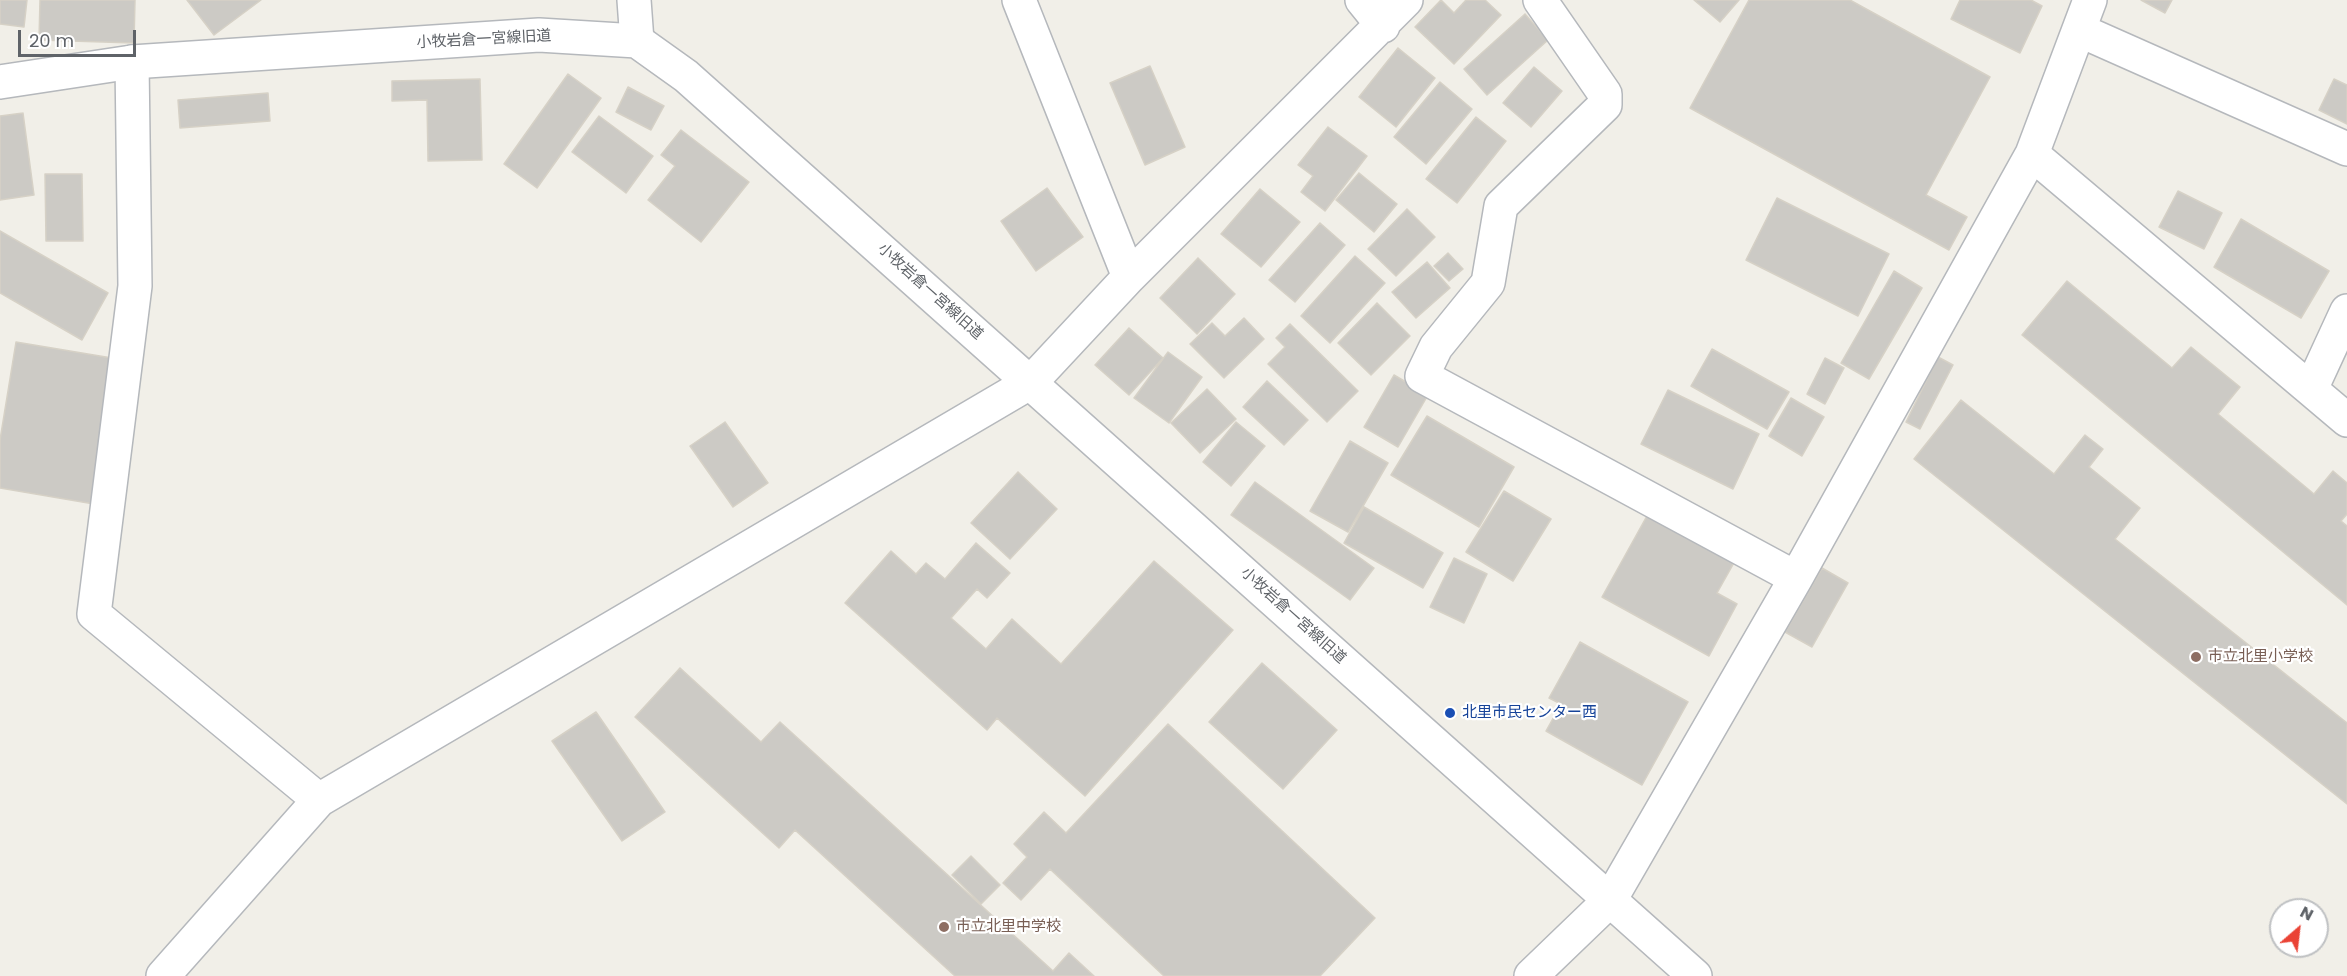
<!DOCTYPE html>
<meta charset="utf-8">
<style>
body{margin:0}
#map{position:relative;width:2347px;height:976px;overflow:hidden;background:#f1efe8;font-family:Poppins,sans-serif}
canvas{display:block}
.north{position:absolute;left:2269px;top:898px;width:60px;height:60px;box-sizing:border-box;background:#fff;border:2px solid #bfc1c3;border-radius:50%;rotate:28deg;font-size:16px;font-weight:700;line-height:24px;text-align:center;color:#5f6368}
.north::after{content:'';display:block;margin:auto;width:21px;height:27px;background:#ea4335;clip-path:polygon(50% 0,100% 100%,50% 72%,0 100%)}
.scale{position:absolute;left:18px;top:30px;width:118px;height:27px;box-sizing:border-box;border:3px solid #5f6368;border-top:0;padding-left:8px;font-size:18px;line-height:21px;white-space:nowrap;color:#5f6368;-webkit-text-stroke:4px #fff;paint-order:stroke}
</style>
<div id="map">
<canvas width="2347" height="976"></canvas>
<div class="north">N</div>
<div class="scale">20 m</div>
</div>
<script>
const ctx = document.querySelector('canvas').getContext('2d');
ctx.lineJoin = 'round';
function paint(path, color) {
  ctx.fillStyle = color;
  ctx.fill(path, 'evenodd');
}
function shape(rows) {
  const path = new Path2D();
  for (const r of rows) {
    path.moveTo(r[0], r[1]);
    for (let i = 2; i < r.length; i += 2) path.lineTo(r[i], r[i + 1]);
  }
  return path;
}
function strokePath(path, color, width, dash) {
  ctx.strokeStyle = color;
  ctx.lineWidth = width;
  ctx.lineCap = dash ? 'butt' : 'round';
  ctx.setLineDash(dash || []);
  ctx.stroke(path);
}
function label(font, color, halo, rows, align = 'center') {
  ctx.font = font + ' Poppins,"Noto Sans JP",sans-serif';
  ctx.lineWidth = 4.5;
  ctx.setLineDash([]);
  ctx.textBaseline = 'middle';
  ctx.strokeStyle = halo;
  ctx.fillStyle = color;
  for (const [text, x, y, turn = 0] of rows) {
    ctx.save();
    ctx.translate(x, y);
    ctx.rotate((+turn || 0) * Math.PI / 180);
    ctx.textAlign = isNaN(turn) ? turn : align;
    if (halo) ctx.strokeText(text, 0, 0);
    ctx.fillText(text, 0, 0);
    ctx.restore();
  }
}
const building = shape([
 [0,0,27,0,24,27,0,24,0,0],
 [40,0,135,0,134,43,39,40,40,0],
 [187,0,261,0,214,35,187,0],
 [1441,0,1454,13,1466,0,1485,0,1501,15,1454,64,1415,27,1441,0],
 [1694,0,1739,0,1720,22,1694,0],
 [1749,0,1850,0,1990,77,1926,195,1967,217,1949,250,1690,108,1749,0],
 [1960,0,2031,0,2042,6,2020,53,1951,19,1960,0],
 [2141,0,2172,0,2165,13,2141,0],
 [1525,14,1548,40,1487,95,1464,69,1525,14],
 [1398,48,1435,78,1396,127,1359,97,1398,48],
 [1150,66,1185,147,1145,165,1110,83,1150,66],
 [1534,67,1562,91,1531,127,1503,103,1534,67],
 [568,74,601,98,537,188,504,164,568,74],
 [480,79,482,160,428,161,427,100,392,101,392,81,480,79],
 [2334,79,2347,85,2347,124,2319,110,2334,79],
 [1440,82,1472,109,1426,164,1394,137,1440,82],
 [628,87,664,106,651,130,616,112,628,87],
 [268,93,270,121,180,128,178,100,268,93],
 [23,113,34,195,0,200,0,116,23,113],
 [599,116,653,156,626,193,572,152,599,116],
 [1476,117,1506,141,1457,203,1426,179,1476,117],
 [1328,127,1367,156,1325,211,1301,192,1313,176,1298,165,1328,127],
 [681,130,749,182,701,242,648,200,675,166,661,155,681,130],
 [1359,173,1397,204,1374,232,1336,200,1359,173],
 [45,174,82,174,83,241,46,241,45,174],
 [1047,188,1083,237,1036,271,1001,221,1047,188],
 [1260,189,1300,222,1261,267,1221,234,1260,189],
 [2178,191,2222,213,2204,249,2159,227,2178,191],
 [1777,198,1889,254,1858,316,1746,260,1777,198],
 [1407,209,1435,237,1396,276,1368,249,1407,209],
 [2241,219,2329,271,2301,318,2214,267,2241,219],
 [1320,223,1345,245,1295,302,1269,280,1320,223],
 [0,231,108,293,82,340,0,293,0,231],
 [1448,253,1463,269,1449,281,1434,266,1448,253],
 [1355,256,1385,283,1330,343,1301,316,1355,256],
 [1198,258,1235,294,1197,334,1160,298,1198,258],
 [1427,262,1450,288,1416,318,1392,292,1427,262],
 [1894,271,1922,288,1869,379,1841,363,1894,271],
 [2067,281,2172,368,2191,347,2240,387,2218,414,2314,494,2333,471,2347,483,2347,514,2341,521,2347,526,2347,605,2022,335,2067,281],
 [1377,303,1410,336,1371,375,1338,343,1377,303],
 [1244,318,1264,339,1224,378,1190,344,1212,323,1225,336,1244,318],
 [1290,324,1358,391,1327,422,1268,364,1285,347,1276,338,1290,324],
 [1129,328,1163,358,1129,395,1095,365,1129,328],
 [16,342,118,359,94,504,0,488,0,440,16,342],
 [1712,349,1789,392,1767,429,1691,386,1712,349],
 [1168,352,1202,377,1169,423,1134,398,1168,352],
 [1938,357,1953,365,1920,429,1906,422,1938,357],
 [1825,358,1844,368,1825,404,1807,394,1825,358],
 [1394,375,1428,395,1398,447,1364,427,1394,375],
 [1267,381,1308,420,1284,445,1243,407,1267,381],
 [1207,389,1236,419,1200,453,1171,423,1207,389],
 [1668,390,1759,434,1733,489,1641,444,1668,390],
 [1791,398,1824,417,1802,456,1769,436,1791,398],
 [1961,400,2054,474,2085,435,2103,449,2089,467,2140,508,2115,539,2347,723,2347,804,1914,459,1961,400],
 [1427,416,1514,467,1479,527,1391,475,1427,416],
 [725,422,768,483,733,507,690,446,725,422],
 [1236,422,1265,446,1231,486,1203,462,1236,422],
 [1350,441,1388,463,1348,532,1310,511,1350,441],
 [1018,472,1057,509,1010,559,971,523,1018,472],
 [1255,482,1374,568,1350,600,1231,515,1255,482],
 [1504,491,1551,519,1513,581,1466,552,1504,491],
 [1364,507,1443,553,1423,588,1344,543,1364,507],
 [1648,514,1735,561,1717,593,1737,604,1709,656,1602,597,1648,514],
 [976,543,1010,573,987,598,977,589,951,618,986,649,1012,619,1061,664,1154,561,1233,630,1085,796,997,718,987,730,845,603,891,551,916,574,926,563,945,579,976,543],
 [1454,558,1487,574,1464,623,1430,607,1454,558],
 [1822,568,1848,583,1812,647,1785,632,1822,568],
 [1580,642,1688,702,1642,785,1546,731,1561,704,1549,698,1580,642],
 [1262,663,1337,730,1283,789,1209,722,1262,663],
 [680,668,761,742,780,722,1053,971,1069,953,1094,976,955,976,795,830,779,848,635,717,680,668],
 [596,712,665,812,622,841,552,741,596,712],
 [1168,724,1375,918,1320,976,1164,976,1050,869,1021,900,1003,883,1027,857,1014,844,1044,812,1066,833,1168,724],
 [971,856,1000,885,981,904,952,875,971,856]
]);
paint(building, '#cccac5');
strokePath(building, '#d6d1c6', 1.5);
const minor = shape([
 [634,0,637,41],
 [1019,0,1129,277],
 [1362,0,1383,26],
 [1540,0,1605,94,1605,105,1501,206,1488,283,1436,347,1422,376,1796,578],
 [2079,30,2347,149],
 [132,62,135,286,94,614,319,800],
 [2032,154,2347,420],
 [2311,389,2347,311],
 [163,976,319,800,1031,382,1129,277,1406,0],
 [1531,976,1610,900,1796,578,2032,154,2090,0]
]);
const tertiary = shape([
 [0,82,132,62,539,35,637,41,686,76,1695,976]
]);
strokePath(minor, '#b5b8bc', 36);
strokePath(tertiary, '#b5b8bc', 36);
strokePath(minor, '#fff', 33);
strokePath(tertiary, '#fff', 33);
for (const [x, y, r, color] of [
 [2196,657,6,"#8d6e63"],
 [1450,713,6,"#1a4fb4"],
 [944,927,6,"#8d6e63"]
]) {
  const dot = new Path2D();
  dot.arc(x, y, r, 0, 2 * Math.PI);
  ctx.fillStyle = color;
  ctx.fill(dot);
  strokePath(dot, '#fff', 2);
}
label('15px', '#5f6368', '#fff', [
 ["小牧岩倉一宮線旧道",484,40,-3],
 ["小牧岩倉一宮線旧道",930,292,42],
 ["小牧岩倉一宮線旧道",1293,616,42]
]);
label('15px', '#785e54', '#fff', [
 ["市立北里小学校",2208,657],
 ["市立北里中学校",956,927]
], 'left');
label('15px', '#164399', '#fff', [
 ["北里市民センター西",1462,713]
], 'left');
</script>
